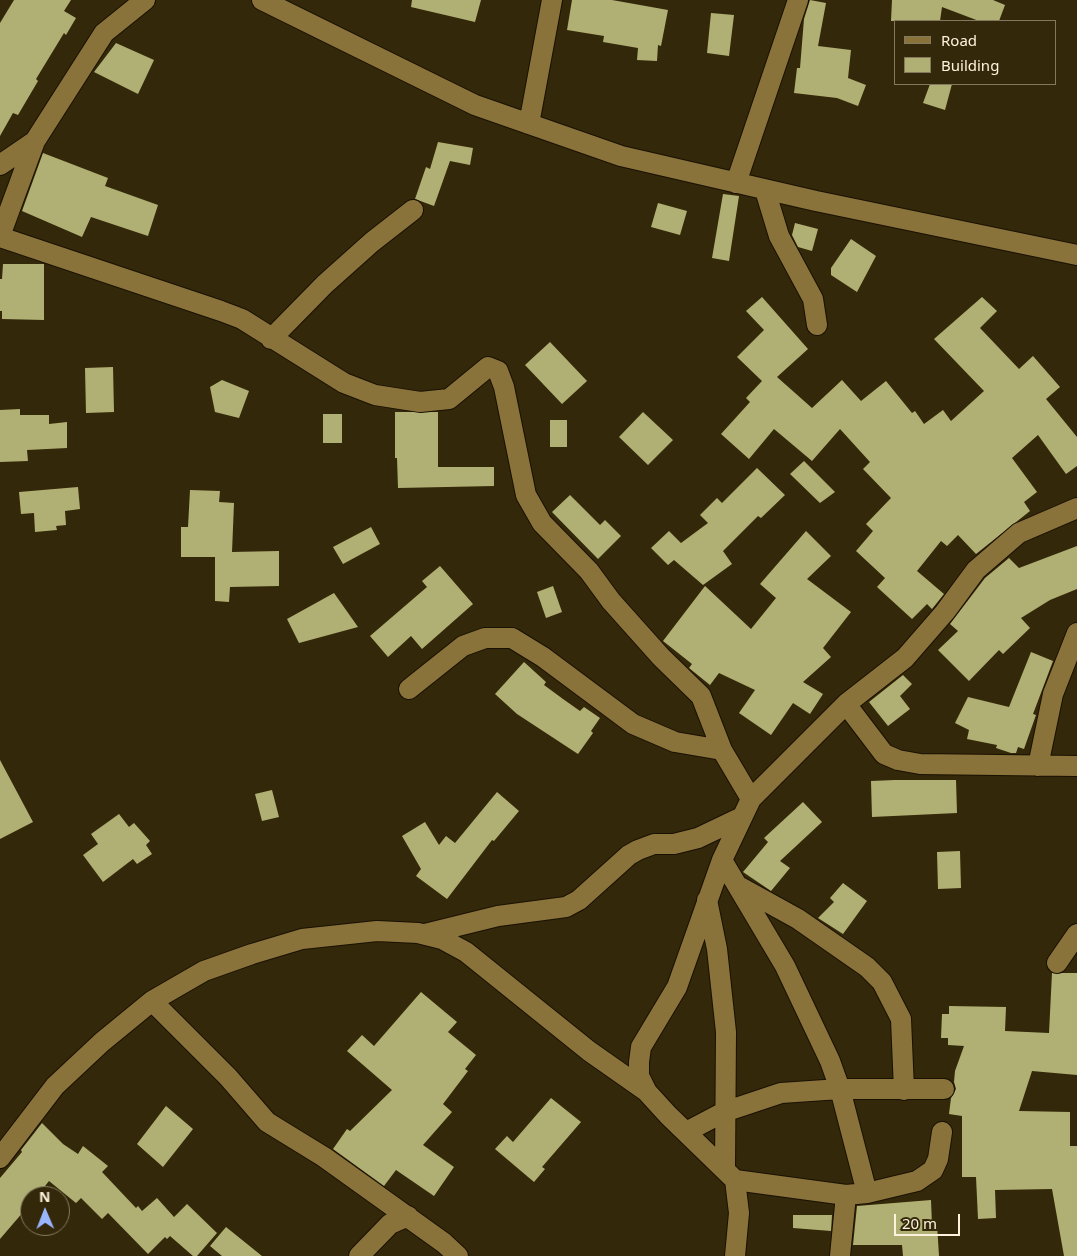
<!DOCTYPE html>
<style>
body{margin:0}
#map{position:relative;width:1077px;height:1256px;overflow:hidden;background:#34280a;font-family:"Noto Sans",sans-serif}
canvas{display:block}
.legend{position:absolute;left:894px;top:20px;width:162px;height:65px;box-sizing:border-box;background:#34280a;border:1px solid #84795e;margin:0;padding:6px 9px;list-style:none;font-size:15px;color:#fdf3dc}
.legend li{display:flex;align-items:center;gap:10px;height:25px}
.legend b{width:25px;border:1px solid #84795e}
.north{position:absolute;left:20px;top:1186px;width:50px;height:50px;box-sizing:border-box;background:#34280a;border:1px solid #84795e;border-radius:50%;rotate:359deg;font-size:14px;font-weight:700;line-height:20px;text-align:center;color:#fdf3dc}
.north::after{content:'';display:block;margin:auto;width:18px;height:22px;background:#99b5fd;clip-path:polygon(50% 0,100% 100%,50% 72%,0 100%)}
.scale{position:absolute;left:894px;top:1214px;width:66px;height:22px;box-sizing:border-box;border:2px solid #fdf3dc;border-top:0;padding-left:6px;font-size:15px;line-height:18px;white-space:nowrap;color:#fdf3dc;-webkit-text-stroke:4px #34280a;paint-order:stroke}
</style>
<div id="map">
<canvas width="1077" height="1256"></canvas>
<ul class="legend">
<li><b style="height:6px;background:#8a733b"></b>Road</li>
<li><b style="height:14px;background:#b1b074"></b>Building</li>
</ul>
<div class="north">N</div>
<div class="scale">20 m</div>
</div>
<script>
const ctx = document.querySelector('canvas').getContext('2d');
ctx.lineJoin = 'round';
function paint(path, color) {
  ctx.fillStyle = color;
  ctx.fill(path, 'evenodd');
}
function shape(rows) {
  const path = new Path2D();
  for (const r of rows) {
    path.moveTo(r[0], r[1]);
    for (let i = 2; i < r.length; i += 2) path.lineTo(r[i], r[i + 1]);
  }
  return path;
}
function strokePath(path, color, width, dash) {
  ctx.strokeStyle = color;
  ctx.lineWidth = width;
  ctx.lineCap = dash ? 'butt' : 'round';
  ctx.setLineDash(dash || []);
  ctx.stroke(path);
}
paint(shape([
 [14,0,71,0,64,11,76,18,66,35,64,33,36,79,38,81,18,115,13,113,0,136,0,23],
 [412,0,481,0,475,22,411,7],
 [572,0,612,0,668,10,661,46,658,45,657,61,637,60,638,48,603,42,604,36,567,30],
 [810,0,826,3,818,46,851,50,848,78,866,85,858,106,837,98,794,93,797,68,800,68,804,19],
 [892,0,993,0,1005,5,999,21,979,21,942,7,940,21,891,21],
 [711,13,734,15,729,56,707,53],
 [116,43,154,60,138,94,94,72],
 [930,84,952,84,945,110,923,103],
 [438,142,473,148,470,165,450,161,434,206,415,199,426,167,430,169],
 [43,153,108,178,105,186,158,205,148,236,91,217,82,237,22,211],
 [723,194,739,196,729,261,712,258],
 [658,203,687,211,680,235,651,227],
 [795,223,818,229,812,251,798,247,792,235],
 [851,239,876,256,857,292,831,275,831,268],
 [3,264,44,264,44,320,2,319,2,311,0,311,0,279,2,279],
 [762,297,808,349,777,377,812,408,842,380,861,401,886,381,912,413,915,411,924,424,943,410,951,421,984,391,934,339,982,297,997,311,980,328,1019,369,1033,356,1060,387,1046,399,1077,437,1077,466,1066,474,1038,435,1012,458,1037,492,1024,502,1030,511,976,554,958,535,947,546,941,541,917,571,944,594,932,609,927,604,912,619,877,587,885,578,856,551,873,531,866,524,891,498,863,469,870,462,840,429,812,461,774,429,749,459,721,434,750,402,746,398,762,381,737,357,764,330,746,311],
 [550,342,587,381,562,404,525,365],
 [113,367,114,412,86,413,85,368],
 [222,380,249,391,239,418,215,412,210,387],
 [20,409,20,415,49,415,49,424,67,422,67,448,27,450,28,461,0,462,0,410],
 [395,412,438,412,438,467,494,467,494,486,398,488,397,458,395,458],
 [643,412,673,440,648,465,619,437],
 [323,414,342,414,342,443,323,443],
 [550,420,567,420,567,447,550,447],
 [804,461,835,492,820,503,790,474],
 [757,468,785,495,761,518,758,516,723,551,732,564,703,585,674,560,668,565,651,548,669,531,681,543,708,523,700,515,717,498,722,503],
 [78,487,80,509,65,511,66,525,56,526,57,530,35,532,34,513,21,514,19,492],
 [190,490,220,491,219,502,234,503,232,552,279,551,279,586,230,587,229,602,215,601,215,557,181,557,181,527,188,527],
 [570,495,600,525,605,520,621,536,598,559,552,512],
 [371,527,380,544,343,564,333,547],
 [806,531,831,556,807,579,851,612,823,648,831,657,803,682,823,694,810,714,793,703,771,735,739,713,755,690,719,673,710,685,689,668,692,664,663,641,705,586,751,629,776,598,760,584],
 [1077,546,1077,589,1050,600,1021,618,1030,628,1003,654,999,650,969,681,938,650,958,631,950,624,985,578,1009,558,1019,568],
 [440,566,473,604,422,649,411,636,388,657,370,636,427,587,422,581],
 [553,586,562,612,546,618,537,592],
 [334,593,358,627,299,643,287,619],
 [1031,652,1053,661,1033,714,1036,715,1024,749,1018,747,1016,753,1011,753,996,748,997,745,967,739,969,730,955,723,968,697,1009,707],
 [524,662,546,682,544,685,563,699,580,711,584,707,600,718,591,731,593,733,578,754,517,714,495,694],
 [903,675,912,684,900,696,910,709,888,726,869,702],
 [0,760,33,822,0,839],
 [895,780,956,780,957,813,872,817,871,781],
 [272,790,279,817,262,821,255,794],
 [497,792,519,811,494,841,492,840,447,899,416,876,421,869,402,836,425,822,439,845,446,836,455,843],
 [803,802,822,822,780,861,790,868,771,891,743,872,768,842,764,838],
 [119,814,129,827,134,823,150,841,146,845,152,854,137,864,133,859,103,882,83,855,98,844,91,834],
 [960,851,961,888,938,889,937,852],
 [843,883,867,901,843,934,818,918,834,902,830,898],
 [1052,973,1077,973,1077,1075,1032,1071,1019,1111,1070,1112,1070,1146,1077,1146,1077,1256,1064,1256,1052,1189,995,1190,996,1218,978,1219,976,1177,962,1177,962,1116,949,1114,951,1098,956,1089,954,1082,955,1071,964,1046,948,1045,948,1038,941,1038,942,1014,949,1014,949,1006,1006,1007,1005,1031,1049,1033],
 [421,992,457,1022,448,1032,476,1055,465,1069,468,1071,443,1104,452,1112,423,1145,454,1167,434,1196,396,1170,384,1186,333,1149,347,1129,350,1131,392,1090,347,1051,362,1035,374,1046],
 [551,1098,581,1122,542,1167,545,1169,534,1182,495,1149,507,1136,513,1142],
 [166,1106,193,1129,163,1167,137,1144],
 [42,1123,63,1144,78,1154,83,1146,108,1166,102,1172,136,1208,138,1206,142,1211,157,1198,174,1217,187,1204,217,1233,197,1256,193,1256,170,1236,167,1239,165,1237,148,1254,108,1213,102,1219,81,1198,76,1203,49,1181,37,1196,30,1196,30,1204,0,1239,0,1178,22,1152,21,1150],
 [931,1200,932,1225,937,1224,939,1256,903,1256,902,1245,853,1245,857,1206],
 [793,1215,832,1215,831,1231,793,1228],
 [226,1227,262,1256,222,1256,210,1246]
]), '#b1b074');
const minor = shape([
 [262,0,475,105,621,156,816,201,1077,255],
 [529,124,552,0],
 [0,165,35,141],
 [736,183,798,0],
 [765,190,779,236,813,299,817,325],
 [0,236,35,141,104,33,145,0],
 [0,237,221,311,242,319,344,383,375,395,420,402,449,399,488,367,498,371,504,387,526,495,542,523,589,571,611,601,661,657,701,696,722,750,751,799],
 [271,339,325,284,372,242,413,210],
 [409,689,463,646,485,638,512,638,543,657,633,724,675,742,722,750],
 [846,704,884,754,898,760,920,764,1077,766],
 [1038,766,1053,694,1077,633],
 [722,860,785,966,830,1061,840,1089,867,1193],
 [740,887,798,919,867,967,882,982,901,1019,904,1090],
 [707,900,717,949,726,1032,725,1169],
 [425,934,498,916,566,907,579,900,629,855,638,850,654,844,674,844,698,838,742,817],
 [1057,963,1077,934],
 [152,1001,228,1077,267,1122,324,1157,444,1243,458,1256],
 [686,1132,724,1112,781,1093,840,1089,944,1089],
 [0,1158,55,1086,102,1042,152,1001,204,971,252,954,302,939,377,931,418,933,442,939,466,952,589,1051,646,1091],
 [735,1180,846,1195,867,1193,917,1181,933,1170,938,1159,942,1132],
 [359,1256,390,1224,408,1216],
 [735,1256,739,1213,735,1180,668,1115,647,1092,639,1076,639,1062,641,1047,677,987,722,860,751,799,846,704,905,658,945,612,976,570,1019,533,1077,508],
 [840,1256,846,1195]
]);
strokePath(minor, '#191102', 22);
strokePath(minor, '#8a733b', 20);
</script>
